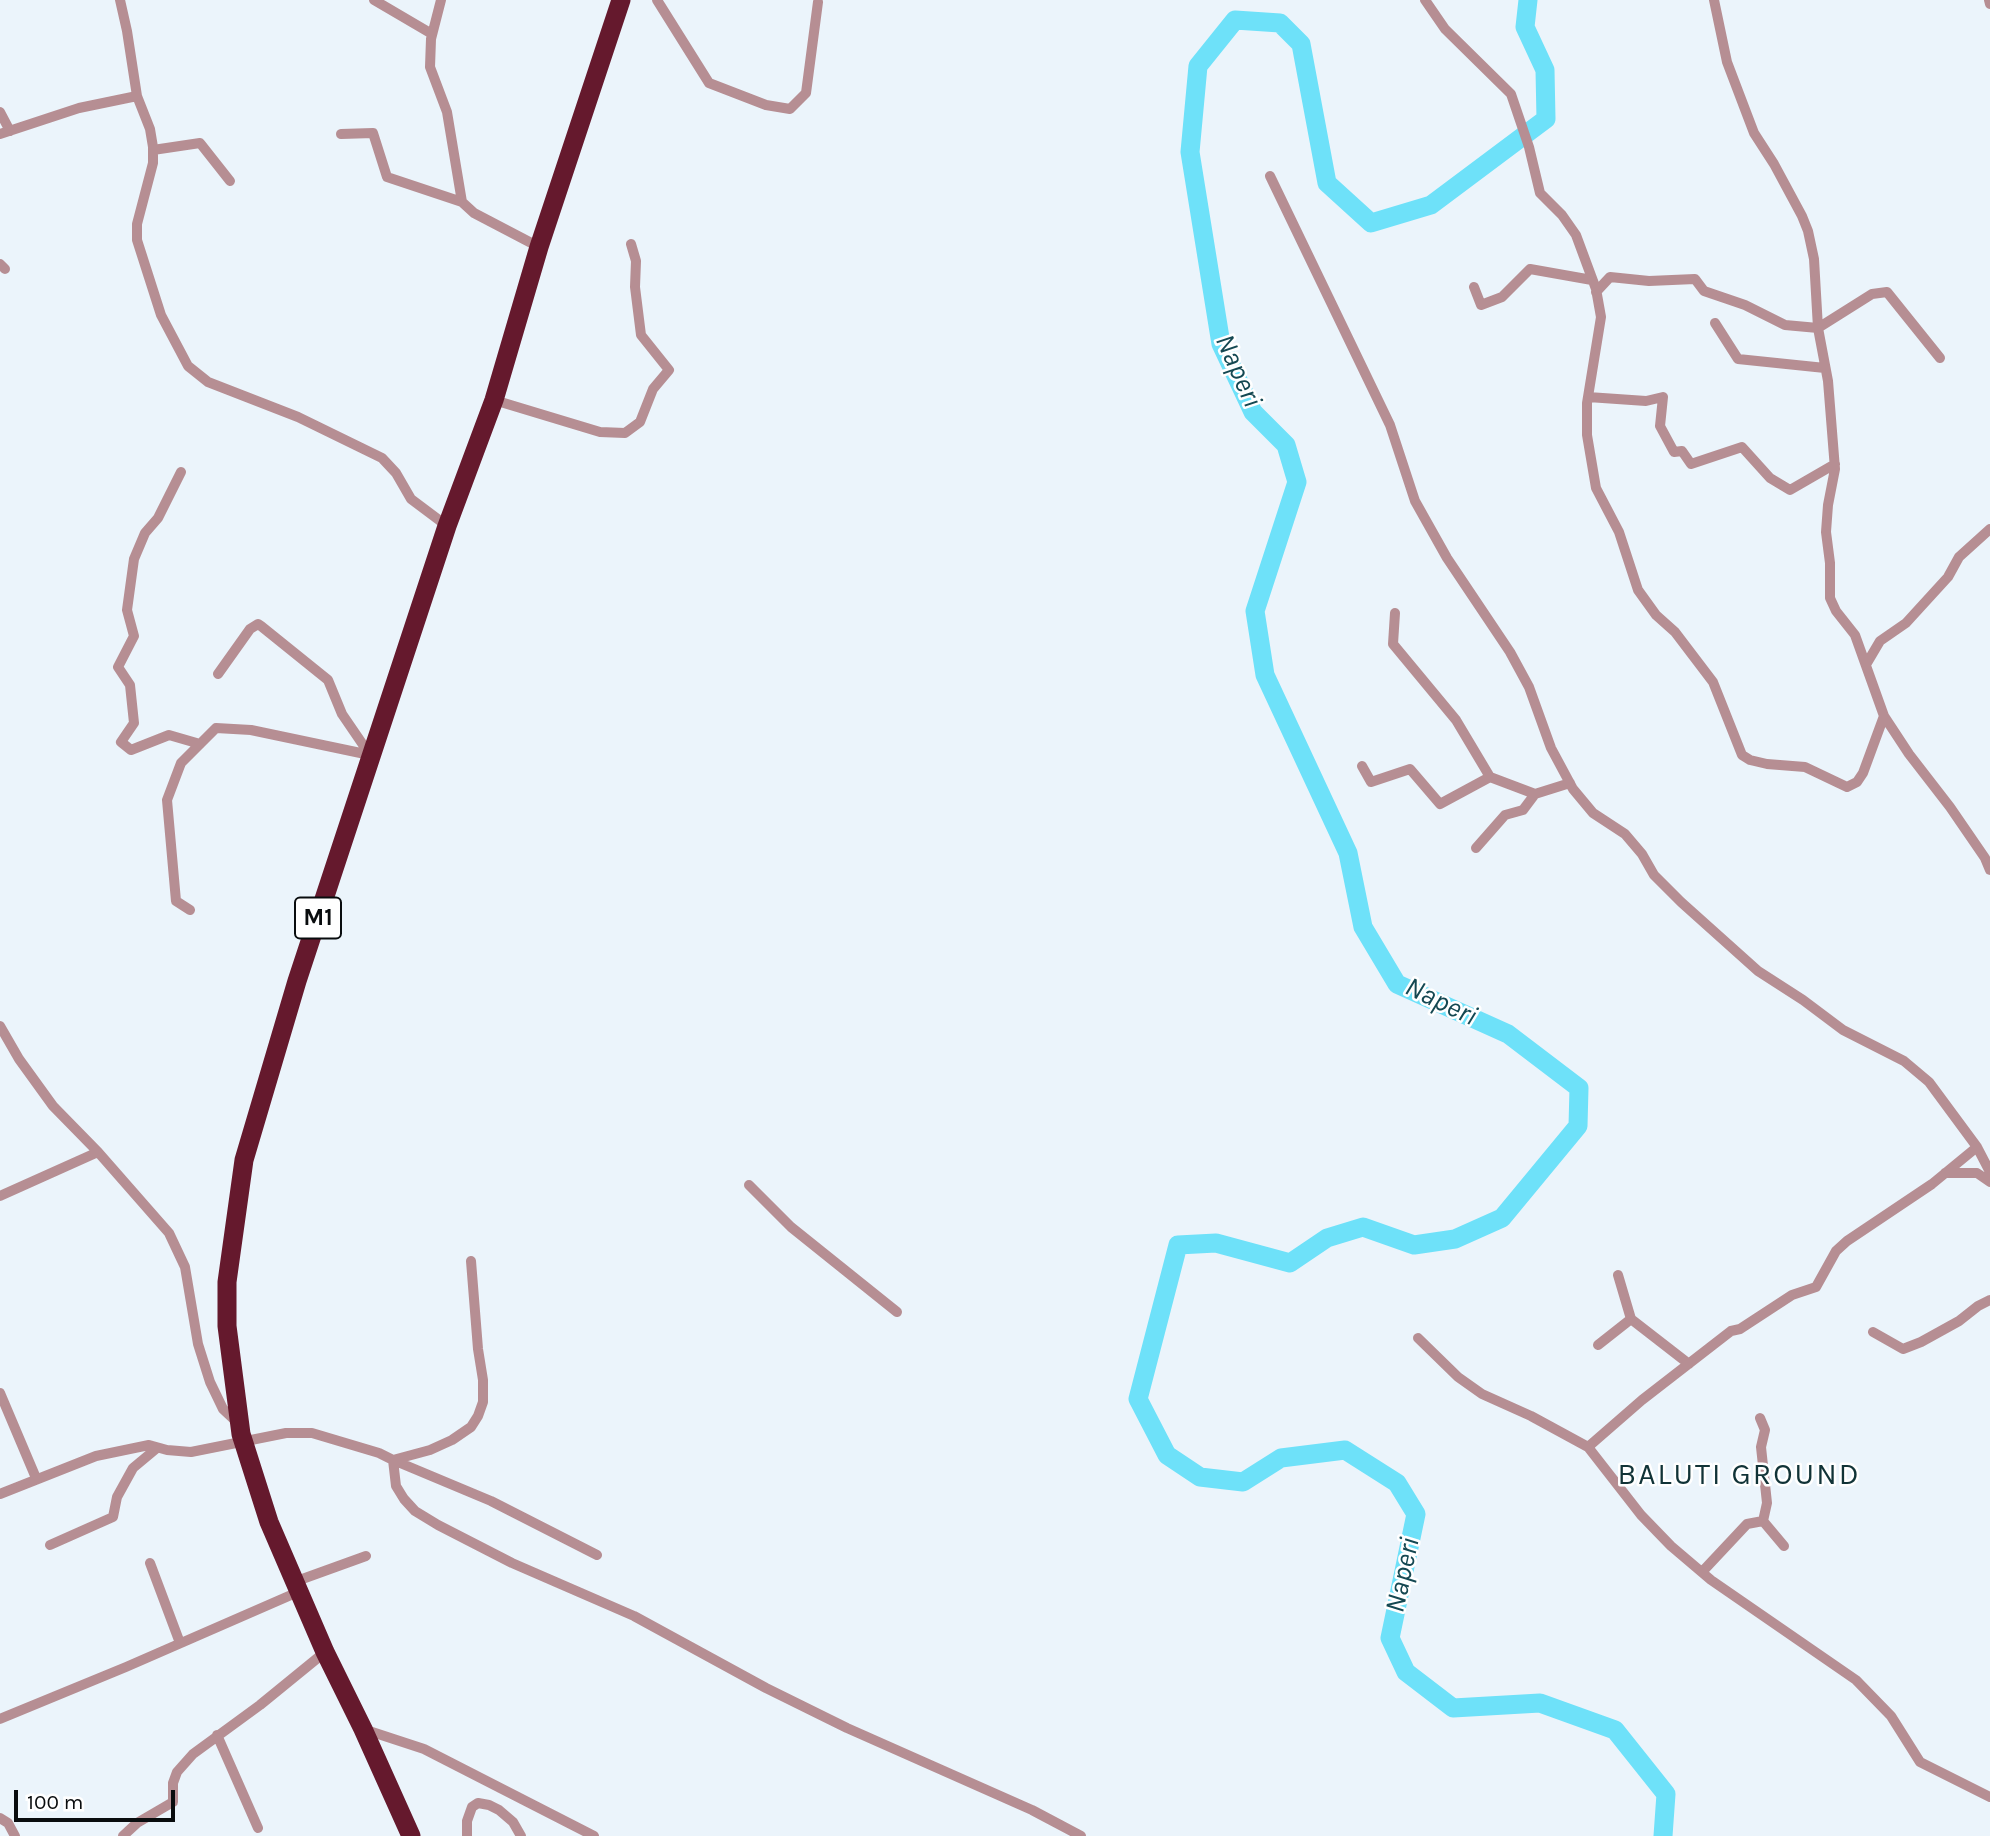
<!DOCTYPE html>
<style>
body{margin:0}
#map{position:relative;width:1990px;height:1836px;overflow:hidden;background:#ebf4fb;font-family:Karla,sans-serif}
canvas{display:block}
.scale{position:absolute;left:14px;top:1790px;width:161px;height:32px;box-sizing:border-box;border:4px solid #090c0e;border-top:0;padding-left:9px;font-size:21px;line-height:24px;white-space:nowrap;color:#090c0e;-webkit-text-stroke:5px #fff;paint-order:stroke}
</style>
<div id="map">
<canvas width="1990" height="1836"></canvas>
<div class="scale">100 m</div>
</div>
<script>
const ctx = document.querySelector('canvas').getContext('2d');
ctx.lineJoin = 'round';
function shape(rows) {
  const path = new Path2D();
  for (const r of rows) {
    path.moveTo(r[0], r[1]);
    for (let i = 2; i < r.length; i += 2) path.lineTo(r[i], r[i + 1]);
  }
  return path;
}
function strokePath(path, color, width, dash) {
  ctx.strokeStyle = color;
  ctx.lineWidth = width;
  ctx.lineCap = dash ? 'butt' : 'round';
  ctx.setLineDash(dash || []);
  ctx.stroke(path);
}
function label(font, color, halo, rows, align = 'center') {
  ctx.font = font + ' Karla,sans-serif';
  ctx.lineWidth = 5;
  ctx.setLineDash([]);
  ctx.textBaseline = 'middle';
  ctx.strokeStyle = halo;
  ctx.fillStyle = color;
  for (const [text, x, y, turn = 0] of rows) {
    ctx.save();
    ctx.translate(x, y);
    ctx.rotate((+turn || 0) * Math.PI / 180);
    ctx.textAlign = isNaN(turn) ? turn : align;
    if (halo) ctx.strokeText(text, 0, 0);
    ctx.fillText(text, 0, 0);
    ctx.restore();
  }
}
strokePath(shape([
 [1528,0,1525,27,1545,70,1546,119,1431,205,1371,223,1327,183,1301,44,1280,23,1235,20,1198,66,1190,152,1221,344,1253,412,1286,445,1297,482,1255,611,1265,675,1348,853,1363,927,1397,984,1508,1034,1579,1088,1578,1126,1502,1218,1455,1239,1414,1245,1363,1227,1327,1238,1290,1263,1216,1243,1178,1245,1138,1399,1167,1455,1200,1477,1243,1482,1281,1458,1345,1450,1397,1483,1416,1514,1390,1638,1406,1672,1453,1708,1540,1703,1615,1730,1666,1794,1663,1836]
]), '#6ee1f9', 19);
strokePath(shape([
 [120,0,127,31,137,96,150,129,153,147,153,163,137,224,137,240,161,315,188,366,208,382,298,417,382,458,396,473,411,499,447,526],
 [374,0,432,34],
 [441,0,431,39,430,67,447,112,462,202,474,213,539,247],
 [657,0,709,83,766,105,790,109,806,93,818,2],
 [1425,0,1445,29,1511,94,1529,147,1540,193,1562,215,1576,235,1596,289,1601,317,1587,403,1587,435,1596,488,1619,532,1638,590,1656,615,1675,632,1713,682,1742,755,1750,760,1767,764,1805,767,1847,787,1857,782,1863,773,1884,716],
 [1714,0,1727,62,1754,133,1774,164,1802,216,1808,231,1814,259,1818,328,1828,381,1835,469,1828,505,1826,532,1830,563,1830,598,1836,611,1855,635,1884,716,1909,754,1950,807,1985,858,1990,870],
 [1989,0,1990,4],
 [0,112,10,131],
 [0,134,79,108,137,96],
 [341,134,373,133,387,177,462,202],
 [153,150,200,143,230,181],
 [1270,176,1390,425,1415,501,1447,558,1510,652,1529,687,1551,748,1573,789,1593,813,1625,834,1642,854,1654,875,1681,902,1758,971,1803,1000,1843,1030,1904,1061,1929,1082,1977,1147,1990,1172],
 [0,264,5,269],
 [1474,287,1481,305,1502,297,1530,269,1592,280],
 [1596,292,1610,277,1649,281,1695,279,1704,291,1745,305,1785,325,1818,328,1872,294,1887,292,1940,358],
 [1715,323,1738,359,1825,368],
 [1588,397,1646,401,1663,397,1660,426,1674,452,1682,451,1691,464,1742,447,1770,478,1790,490,1835,464],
 [494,400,600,432,625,433,640,422,653,389,669,370,641,335,635,287,636,261,631,244],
 [181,472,158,518,145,533,134,559,127,610,134,636,118,667,130,685,134,723,121,742,131,750,169,735,200,744],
 [1395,613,1393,644,1456,720,1490,777,1535,794,1570,783],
 [1867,663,1880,641,1906,623,1948,577,1959,557,1990,529],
 [218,674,250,629,258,624,261,626,328,680,342,714,370,755],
 [1362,766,1371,782,1410,769,1440,804,1490,777],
 [1476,848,1505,815,1523,810,1535,794],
 [190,910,176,901,167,800,181,763,216,728,251,730,370,755],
 [0,1026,19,1059,53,1106,98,1152,169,1233,185,1267,198,1344,210,1382,223,1409,238,1423],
 [1945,1173,1977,1173,1990,1182],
 [749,1185,791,1227,897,1312],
 [0,1196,98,1152],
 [1618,1275,1631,1319,1689,1364],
 [1873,1332,1903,1349,1921,1342,1959,1321,1978,1306,1990,1300],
 [1418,1338,1458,1377,1482,1394,1531,1416,1588,1447,1641,1515,1671,1546,1711,1580,1856,1680,1891,1716,1920,1762,1990,1797],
 [1598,1345,1631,1319],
 [0,1393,36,1478],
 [1760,1418,1765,1430,1761,1447,1767,1503,1763,1521],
 [1588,1447,1642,1400,1731,1331,1740,1329,1792,1295,1816,1287,1836,1251,1847,1241,1932,1184,1977,1147],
 [393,1460,430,1450,452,1440,471,1427,478,1416,483,1402,483,1380,478,1349,471,1261],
 [393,1460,491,1501,597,1555],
 [0,1494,96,1456,149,1445,167,1450,191,1452,286,1433,312,1433,379,1453,393,1460,396,1486,404,1499,415,1511,438,1525,512,1563,634,1616,766,1688,847,1728,1032,1810,1081,1836],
 [1763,1521,1784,1546],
 [50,1545,113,1517,117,1497,133,1468,157,1448],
 [150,1563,180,1643],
 [1702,1572,1747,1524,1763,1521],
 [294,1582,366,1556],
 [0,1719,126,1667,298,1592],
 [363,1729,424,1749,594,1836],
 [217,1735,258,1828],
 [0,1818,8,1823,15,1836],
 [123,1836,137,1823,173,1802,173,1783,177,1772,193,1754,260,1705,325,1652],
 [467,1836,467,1821,472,1807,478,1803,489,1805,499,1810,513,1822,521,1836]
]), '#b68e93', 10);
strokePath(shape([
 [411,1836,363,1729,325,1652,269,1522,241,1434,227,1326,227,1282,244,1160,297,981,447,526,494,400,539,247,621,0]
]), '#65192d', 19);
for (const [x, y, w] of [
 [318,918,46]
]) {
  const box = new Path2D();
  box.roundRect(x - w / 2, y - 20.5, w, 41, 5);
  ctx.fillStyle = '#fff';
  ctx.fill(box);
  strokePath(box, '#090c0e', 2);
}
label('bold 24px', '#090c0e', null, [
 ["M1",318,918]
]);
label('italic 28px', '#144852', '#fff', [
 ["Naperi",1238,371,66],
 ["Naperi",1441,1002,26],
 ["Naperi",1403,1575,-78]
]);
ctx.letterSpacing = '2px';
label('30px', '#113337', '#fff', [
 ["BALUTI GROUND",1739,1475]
]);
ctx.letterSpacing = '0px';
</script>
